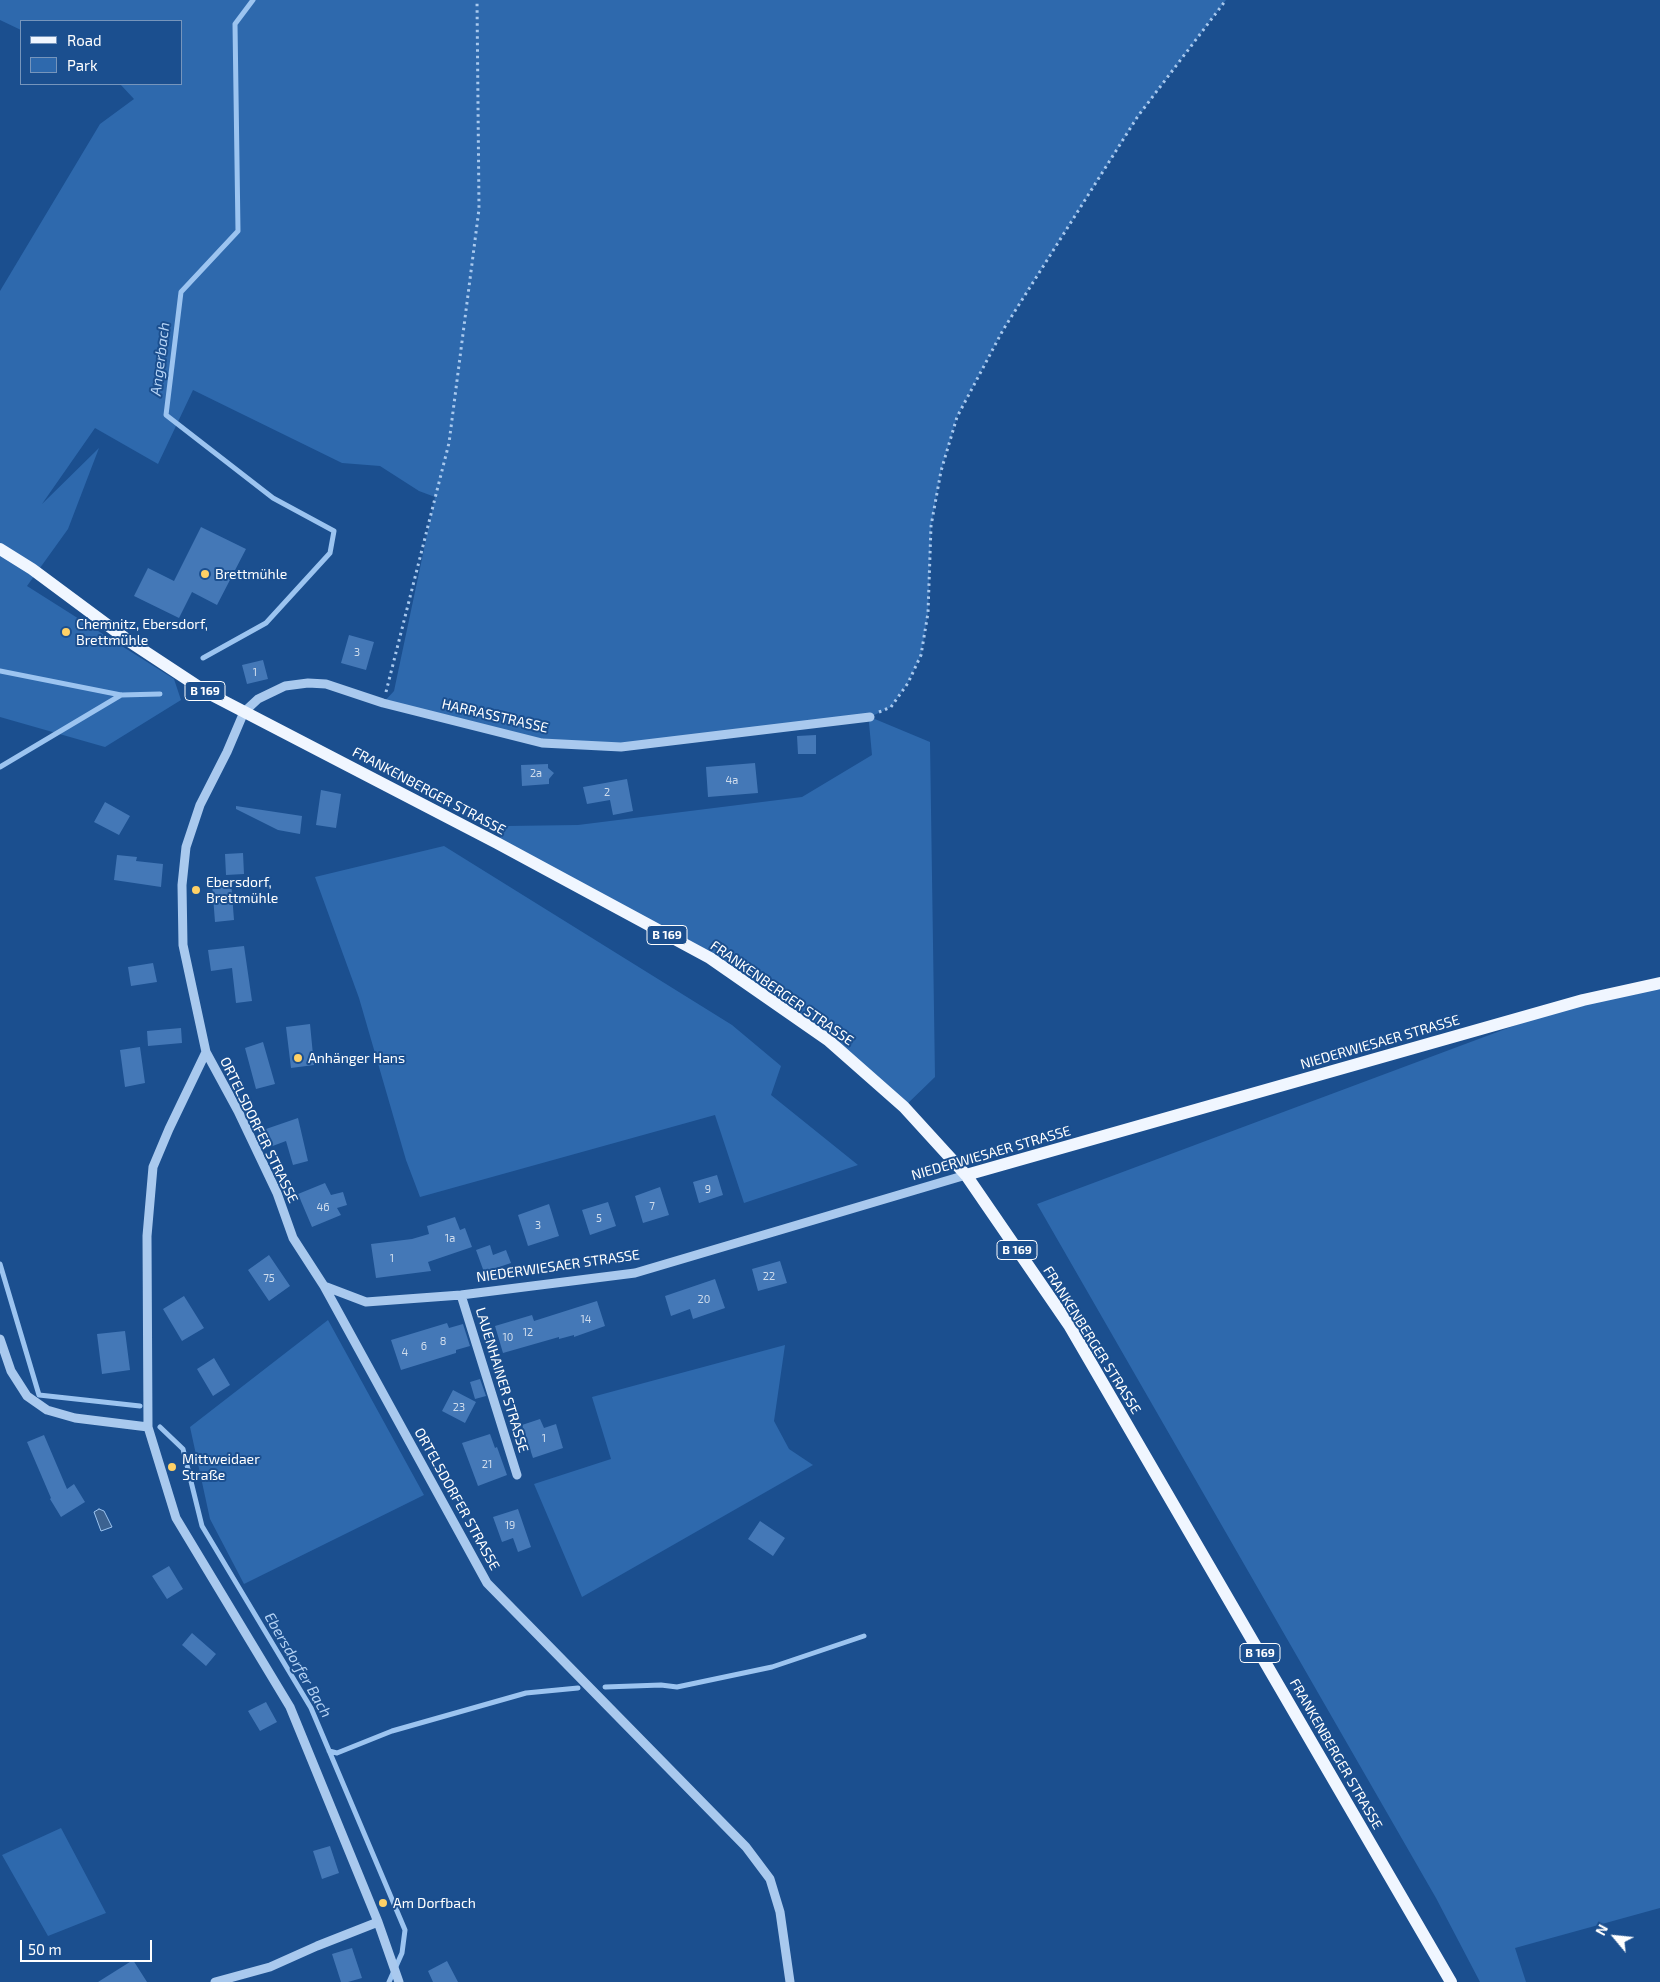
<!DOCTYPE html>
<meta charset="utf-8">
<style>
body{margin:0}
#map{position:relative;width:1660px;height:1982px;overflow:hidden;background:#1b4f8f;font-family:"Exo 2",sans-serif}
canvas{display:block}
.legend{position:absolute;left:20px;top:20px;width:162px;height:65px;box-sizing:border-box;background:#1b4f8f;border:1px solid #7695bc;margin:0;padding:6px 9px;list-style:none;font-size:15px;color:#fff}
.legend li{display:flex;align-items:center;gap:10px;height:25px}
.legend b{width:25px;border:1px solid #7695bc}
.north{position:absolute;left:1590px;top:1912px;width:50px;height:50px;-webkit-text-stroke:4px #1b4f8f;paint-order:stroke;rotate:298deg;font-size:14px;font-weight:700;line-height:20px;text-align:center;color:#fff}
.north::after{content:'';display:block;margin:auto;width:18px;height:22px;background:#fff;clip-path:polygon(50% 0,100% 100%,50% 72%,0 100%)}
.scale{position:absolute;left:20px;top:1940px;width:132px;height:22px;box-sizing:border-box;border:2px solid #fff;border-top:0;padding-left:6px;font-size:15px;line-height:18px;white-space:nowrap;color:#fff;-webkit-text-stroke:4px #1b4f8f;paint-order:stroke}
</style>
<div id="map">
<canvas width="1660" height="1982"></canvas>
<ul class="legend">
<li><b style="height:6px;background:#f0f6ff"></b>Road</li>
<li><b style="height:14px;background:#2e69ad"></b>Park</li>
</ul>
<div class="north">N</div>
<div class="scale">50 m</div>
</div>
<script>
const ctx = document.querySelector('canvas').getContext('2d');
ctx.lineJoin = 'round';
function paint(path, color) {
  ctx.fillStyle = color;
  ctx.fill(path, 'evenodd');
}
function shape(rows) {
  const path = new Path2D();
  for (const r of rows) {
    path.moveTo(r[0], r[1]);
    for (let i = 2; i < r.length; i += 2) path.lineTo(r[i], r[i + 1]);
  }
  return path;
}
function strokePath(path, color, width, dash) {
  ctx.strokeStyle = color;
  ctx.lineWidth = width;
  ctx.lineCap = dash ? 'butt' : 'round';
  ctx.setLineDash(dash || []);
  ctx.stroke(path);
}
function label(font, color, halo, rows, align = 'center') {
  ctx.font = font + ' "Exo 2",sans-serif';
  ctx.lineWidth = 4;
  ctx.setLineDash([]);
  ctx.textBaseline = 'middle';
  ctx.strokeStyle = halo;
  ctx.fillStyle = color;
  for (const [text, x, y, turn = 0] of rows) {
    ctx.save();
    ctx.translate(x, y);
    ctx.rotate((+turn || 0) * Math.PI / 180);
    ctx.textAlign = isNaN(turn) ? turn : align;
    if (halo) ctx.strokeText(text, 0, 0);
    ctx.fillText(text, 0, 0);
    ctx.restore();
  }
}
paint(shape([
 [0,0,1226,0,1138,117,1003,330,957,417,941,471,931,526,928,613,921,655,908,683,891,707,870,717,930,742,935,1077,904,1107,879,1084,710,958,497,843,507,826,578,825,802,797,872,755,869,723,870,717,621,747,542,743,383,703,394,691,435,497,419,491,380,466,342,463,193,390,158,464,95,428,42,504,99,448,68,529,27,586,174,679,181,700,105,747,0,717,0,291,100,124,134,99,120,84,181,84,181,21,21,21,21,30,0,20],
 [444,846,732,1025,781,1066,771,1095,858,1165,744,1203,715,1115,420,1197,406,1160,359,998,315,877],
 [1660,983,1660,1908,1515,1948,1526,1982,1480,1982,1436,1898,1037,1204,1583,1000],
 [328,1320,424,1495,244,1584,210,1519,190,1427],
 [785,1345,774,1421,789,1449,813,1465,582,1597,534,1484,611,1459,592,1397],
 [61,1828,106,1913,48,1936,2,1855]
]), '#2e69ad');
const water = shape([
 [99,1509,104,1511,112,1527,101,1531,94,1512,99,1509]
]);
paint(water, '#3c6290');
strokePath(water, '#9cc4f0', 1);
strokePath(shape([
 [203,658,266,623,330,553,334,531,273,498,166,415,181,292,238,231,235,24,253,0],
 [0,671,121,695,160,694],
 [0,767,121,695],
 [0,1264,39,1395,140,1406],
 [160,1427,183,1449,202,1526,311,1708,405,1930,402,1953,389,1982],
 [605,1687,661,1685,677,1687,772,1667,864,1636],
 [329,1751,337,1753,392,1731,526,1693,578,1688]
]), '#9cc4f0', 5);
paint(shape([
 [201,527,246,549,217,605,192,592,179,618,134,596,148,568,174,581],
 [349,635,374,642,366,670,341,663],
 [263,660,268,679,247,684,242,665],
 [816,735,816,754,798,754,797,736],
 [755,763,758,793,708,797,706,767],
 [548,764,548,768,554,773,549,779,549,784,522,786,521,765],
 [627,779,633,811,613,815,610,800,587,804,583,787],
 [321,790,341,794,336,828,316,825],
 [105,802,130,816,119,835,94,822],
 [236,806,302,816,300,834,278,830,236,809],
 [243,853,244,874,226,875,225,854],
 [117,855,137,857,136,861,163,864,161,887,114,880],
 [231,881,234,920,215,922,212,883],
 [244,946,252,1001,236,1003,232,968,211,971,208,950],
 [153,963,157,982,131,986,128,967],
 [310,1024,314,1065,291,1068,286,1027],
 [181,1028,182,1043,148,1046,147,1031],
 [263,1042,275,1084,256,1089,245,1048],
 [140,1047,145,1083,125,1087,120,1050],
 [298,1118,308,1161,293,1165,286,1141,270,1147,266,1129],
 [717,1175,723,1195,699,1203,693,1182],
 [325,1183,331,1195,343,1192,347,1205,337,1208,341,1215,312,1227,298,1194],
 [660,1187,669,1215,643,1223,635,1196],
 [608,1202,616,1226,590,1235,582,1210],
 [549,1204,559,1236,528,1246,518,1215],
 [455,1217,460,1230,465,1228,472,1247,428,1262,431,1271,376,1278,371,1244,412,1239,429,1234,427,1226],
 [490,1245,493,1255,506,1250,511,1263,484,1272,476,1250],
 [269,1255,290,1286,269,1301,248,1270],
 [780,1261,787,1283,758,1291,752,1269],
 [715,1279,725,1308,693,1319,690,1309,671,1316,665,1296],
 [184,1296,204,1328,182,1341,163,1309],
 [597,1301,605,1326,574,1337,574,1335,559,1339,559,1337,503,1353,495,1326,532,1315,534,1321],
 [447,1323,449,1328,463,1324,470,1346,456,1350,456,1353,401,1370,391,1340],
 [125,1331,130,1370,102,1374,97,1334],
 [214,1358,230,1385,213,1396,197,1369],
 [480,1379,486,1396,475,1399,470,1382],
 [453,1390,476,1402,465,1423,442,1411],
 [540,1419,544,1428,556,1424,563,1448,533,1458,522,1425],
 [490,1434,495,1448,497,1447,507,1475,478,1486,462,1443],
 [44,1435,67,1489,74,1484,85,1502,61,1517,50,1499,51,1498,27,1442],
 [518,1509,531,1547,518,1552,513,1538,502,1542,493,1517],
 [760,1521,785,1538,773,1556,748,1539],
 [169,1566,183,1589,167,1599,152,1576],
 [192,1633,216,1654,206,1666,182,1645],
 [266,1702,277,1722,260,1731,248,1711],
 [330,1846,339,1873,322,1879,313,1851],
 [352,1948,362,1978,348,1982,341,1982,332,1954],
 [133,1960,147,1982,98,1982],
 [447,1961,458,1982,433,1982,428,1971]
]), '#4478b7');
strokePath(shape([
 [386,692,449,443,479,209,477,0],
 [879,712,891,707,908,683,921,655,928,613,931,526,941,471,957,417,1003,330,1138,116,1226,0]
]), '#a9c9ee', 3, [2.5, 4]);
strokePath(shape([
 [206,1052,169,1129,153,1167,147,1236,148,1427,176,1518,290,1707,378,1922,399,1982],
 [324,1286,366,1302,461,1295,635,1273,966,1175],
 [461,1295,517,1475],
 [0,1339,11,1371,27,1396,47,1410,75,1418,148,1427],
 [215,1982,270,1967,317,1946,378,1922],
 [790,1982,780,1912,770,1879,746,1847,487,1583,324,1286,293,1238,277,1193,238,1111,206,1052,183,945,182,885,186,847,200,805,227,752,244,712,258,699,285,686,308,683,326,684,383,703,542,743,621,747,870,717]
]), '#a9c9ee', 9);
strokePath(shape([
 [0,549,32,569,129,641,208,693,497,843,710,958,828,1040,904,1107,966,1175,1069,1325,1451,1982],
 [966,1175,1583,1000,1660,983]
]), '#f0f6ff', 12);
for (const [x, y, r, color] of [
 [205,574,5,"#ffd166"],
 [66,632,5,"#ffd166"],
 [196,890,5,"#ffd166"],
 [298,1058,5,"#ffd166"],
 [172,1467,5,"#ffd166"],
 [383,1903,5,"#ffd166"]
]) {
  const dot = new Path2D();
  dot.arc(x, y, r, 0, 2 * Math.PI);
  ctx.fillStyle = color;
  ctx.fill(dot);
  strokePath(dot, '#1b4f8f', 2);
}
label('11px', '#d0dded', null, [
 ["3",357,652],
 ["1",255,672],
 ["2a",536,773],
 ["4a",732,780],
 ["2",607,792],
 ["9",708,1189],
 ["7",652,1206],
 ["46",323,1207],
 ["5",599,1218],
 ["3",538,1225],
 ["1a",450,1238],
 ["1",392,1258],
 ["22",769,1276],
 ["75",269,1278],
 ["20",704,1299],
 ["14",586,1319],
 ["12",528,1332],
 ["10",508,1337],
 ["8",443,1341],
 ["6",424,1346],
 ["4",405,1352],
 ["23",459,1407],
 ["1",544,1438],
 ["21",487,1464],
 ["19",510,1525]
]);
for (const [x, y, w] of [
 [205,691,40],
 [667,935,40],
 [1017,1250,40],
 [1260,1653,40]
]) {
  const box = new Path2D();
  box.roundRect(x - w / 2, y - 9.5, w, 19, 4);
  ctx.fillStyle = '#1b4f8f';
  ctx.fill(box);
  strokePath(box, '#fff', 1);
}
label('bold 12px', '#fff', null, [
 ["B 169",205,691],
 ["B 169",667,935],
 ["B 169",1017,1250],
 ["B 169",1260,1653]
]);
label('14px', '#fff', '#1b4f8f', [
 ["Brettmühle",215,574],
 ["Chemnitz, Ebersdorf,",76,624],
 ["Brettmühle",76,640],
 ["Ebersdorf,",206,882],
 ["Brettmühle",206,898],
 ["Anhänger Hans",308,1058],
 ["Mittweidaer",182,1459],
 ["Straße",182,1475],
 ["Am Dorfbach",393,1903]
], 'left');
label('14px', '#fff', '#1b4f8f', [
 ["HARRASSTRASSE",495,716,13],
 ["FRANKENBERGER STRASSE",429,791,28],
 ["FRANKENBERGER STRASSE",782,993,35],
 ["NIEDERWIESAER STRASSE",1380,1042,-16],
 ["ORTELSDORFER STRASSE",259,1130,64],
 ["NIEDERWIESAER STRASSE",991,1153,-16],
 ["NIEDERWIESAER STRASSE",558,1266,-8],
 ["FRANKENBERGER STRASSE",1092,1340,58],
 ["LAUENHAINER STRASSE",502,1380,73],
 ["ORTELSDORFER STRASSE",457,1499,61],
 ["FRANKENBERGER STRASSE",1336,1754,60]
]);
label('italic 15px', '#b5d3f5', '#1b4f8f', [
 ["Angerbach",160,359,-83],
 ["Ebersdorfer Bach",298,1665,60]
]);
</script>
